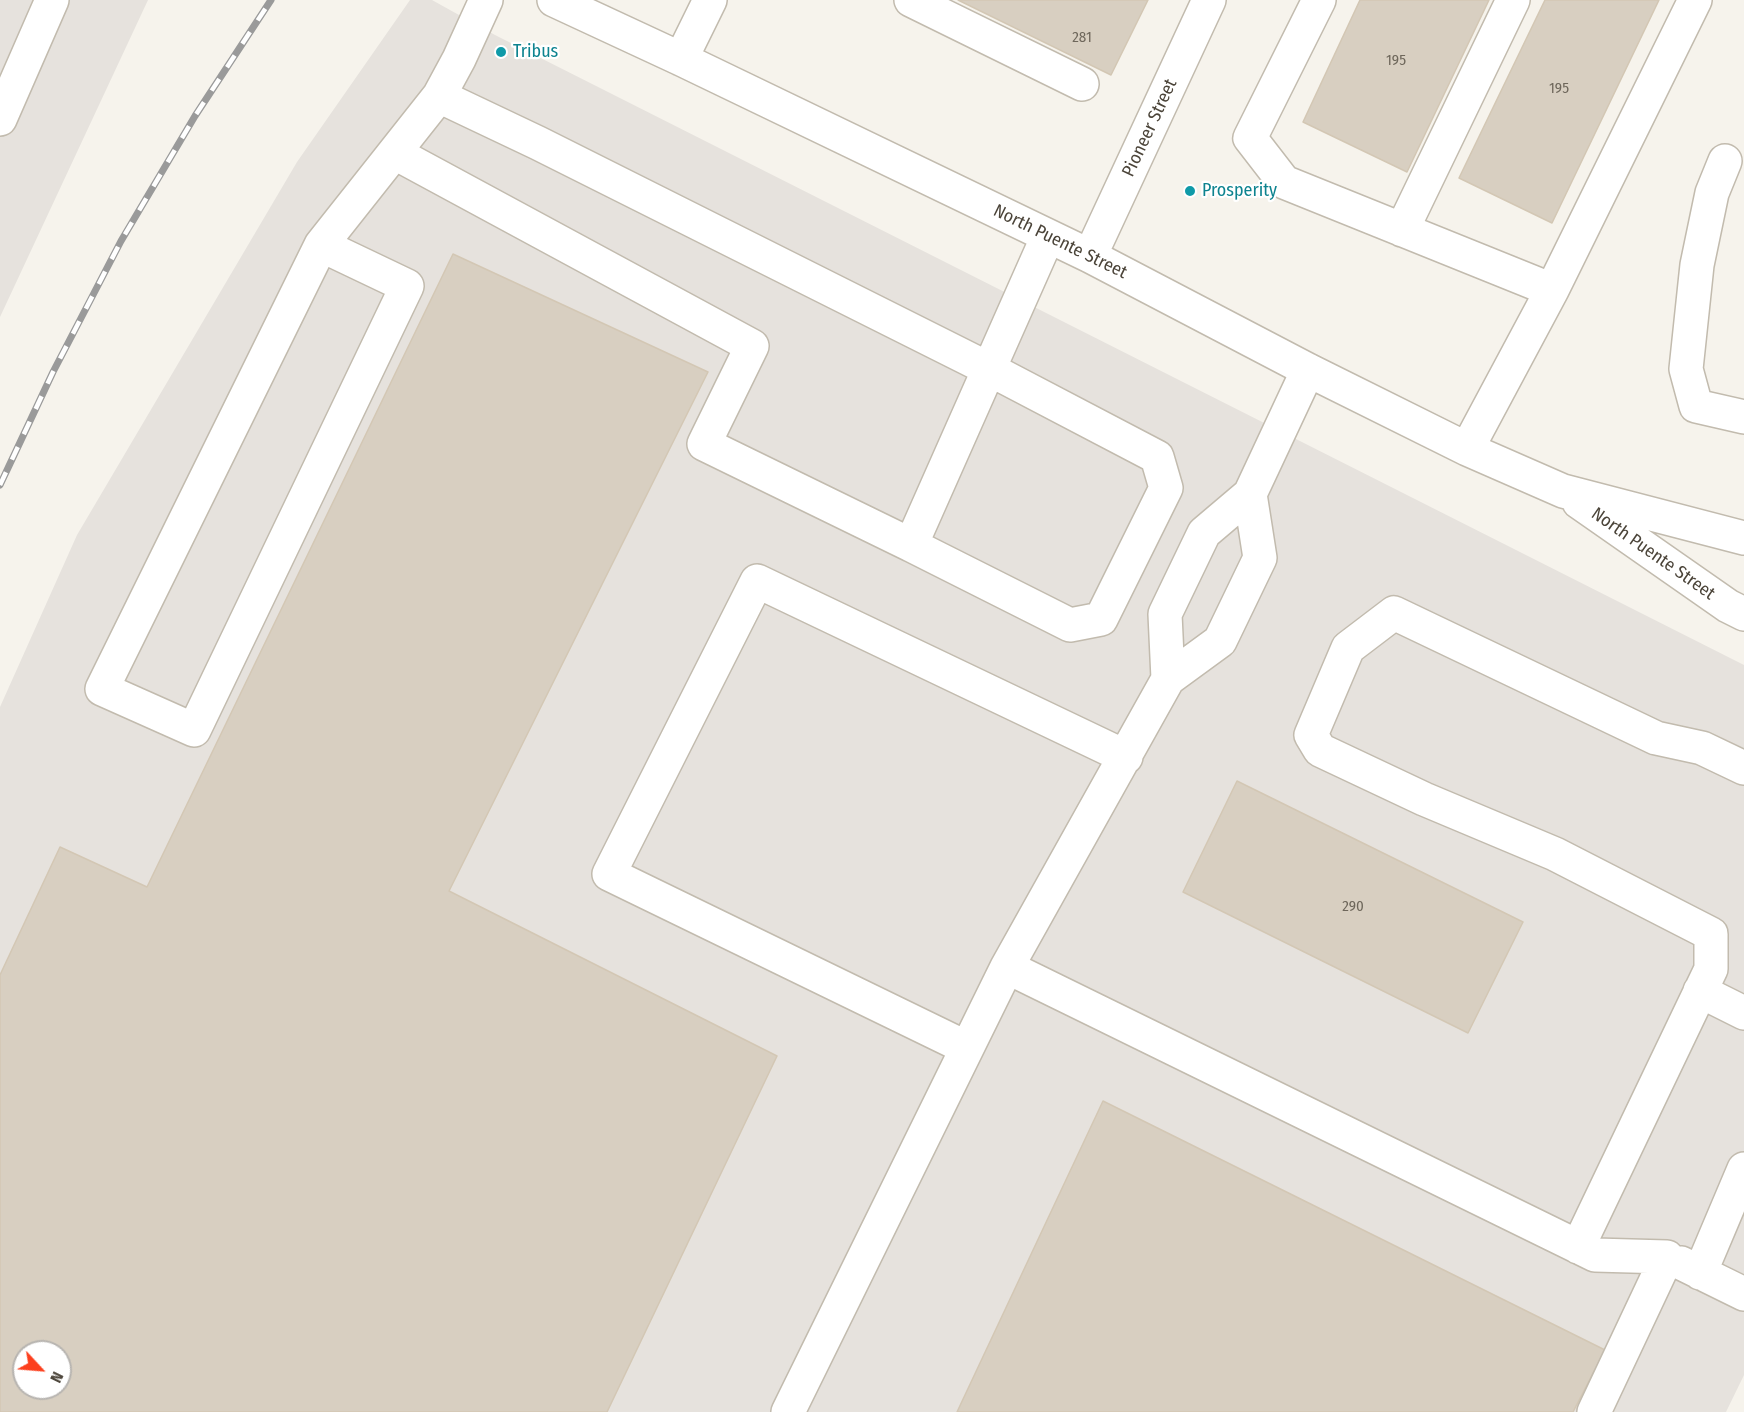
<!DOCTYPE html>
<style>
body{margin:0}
#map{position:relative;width:1744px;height:1412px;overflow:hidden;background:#f6f3ec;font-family:"Fira Sans Condensed",sans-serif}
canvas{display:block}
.north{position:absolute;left:12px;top:1340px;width:60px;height:60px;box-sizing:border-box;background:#fff;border:2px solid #b7b4b0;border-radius:50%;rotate:116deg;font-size:16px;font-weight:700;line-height:24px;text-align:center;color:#4b4439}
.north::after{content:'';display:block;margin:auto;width:21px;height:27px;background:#fc3f1d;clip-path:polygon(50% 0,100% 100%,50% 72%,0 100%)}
</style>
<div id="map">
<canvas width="1744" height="1412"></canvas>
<div class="north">N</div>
</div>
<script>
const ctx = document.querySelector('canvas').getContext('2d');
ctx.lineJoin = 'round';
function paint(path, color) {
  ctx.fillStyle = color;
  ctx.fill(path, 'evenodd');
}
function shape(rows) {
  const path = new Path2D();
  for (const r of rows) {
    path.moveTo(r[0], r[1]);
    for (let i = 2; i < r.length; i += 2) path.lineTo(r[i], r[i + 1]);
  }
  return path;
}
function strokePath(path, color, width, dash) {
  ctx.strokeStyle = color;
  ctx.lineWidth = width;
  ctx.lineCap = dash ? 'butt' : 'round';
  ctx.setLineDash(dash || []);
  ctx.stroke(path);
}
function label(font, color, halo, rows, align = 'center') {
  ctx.font = font + ' "Fira Sans Condensed",sans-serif';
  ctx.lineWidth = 4.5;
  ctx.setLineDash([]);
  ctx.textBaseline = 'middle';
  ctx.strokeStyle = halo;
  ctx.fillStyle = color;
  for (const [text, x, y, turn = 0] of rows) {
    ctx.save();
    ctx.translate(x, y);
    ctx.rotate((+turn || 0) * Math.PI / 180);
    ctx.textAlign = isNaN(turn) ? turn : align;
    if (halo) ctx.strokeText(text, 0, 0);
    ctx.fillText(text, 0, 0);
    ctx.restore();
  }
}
paint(shape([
 [0,0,148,0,0,317],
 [410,0,432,0,495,35,1744,665,1744,1375,1726,1412,0,1412,0,707,77,535,297,162],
 [24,1352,60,1352,60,1388,24,1388]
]), '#e6e2dd');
const building = shape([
 [958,0,1148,0,1111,75,958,0],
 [1360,0,1489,0,1407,172,1303,122,1360,0],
 [1545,0,1659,0,1552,223,1459,178,1545,0],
 [453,254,708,372,449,891,777,1056,607,1412,0,1412,0,975,60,847,147,887,453,254],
 [24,1352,60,1352,60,1388,24,1388,24,1352],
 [1237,781,1523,922,1468,1033,1183,892,1237,781],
 [1103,1101,1605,1350,1573,1412,957,1412,1103,1101]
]);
paint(building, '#d8cfc1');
strokePath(building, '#d3c7b4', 1.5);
const minor = shape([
 [486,0,459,59,439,96,538,143,989,369,1157,457,1166,488,1101,619,1070,625,911,545,989,369,1048,236],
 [554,0,681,59,1090,256,1308,370,1467,449,1563,491,1744,538],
 [911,0,1082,84],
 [1319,0,1250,138,1284,182,1552,290],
 [681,59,710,0],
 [0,119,52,0],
 [395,153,752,346,704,444,911,545],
 [1725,161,1712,193,1697,265,1686,369,1696,406,1744,417],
 [1402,230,1513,0],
 [321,245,407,286,194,730,102,689,321,245,439,96],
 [1090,256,1209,0],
 [1467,449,1552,290,1695,0],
 [1579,502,1728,606,1744,614],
 [1168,679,1165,614,1204,533,1250,494],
 [1007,967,1595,1255,1667,1257,1594,1412],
 [1700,991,1744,1013],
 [967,1048,609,874,757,581,1126,757],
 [1578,1247,1711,969,1711,934,1555,854,1424,799,1320,750,1311,735,1348,648,1394,613,1656,738,1702,748,1744,768],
 [1681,1263,1744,1294],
 [1700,1273,1744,1169],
 [788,1412,1007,967,1168,679,1220,641,1260,558,1250,494,1308,370]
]);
strokePath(minor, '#c2bbae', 36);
strokePath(minor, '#fff', 33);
const rail = shape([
 [0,485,53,372,121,241,195,116,271,0]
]);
strokePath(rail, '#9a9a9a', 7);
strokePath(rail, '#fff', 4.5, [14]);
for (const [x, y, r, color] of [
 [501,52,6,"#0f9aa8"],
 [1190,191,6,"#0f9aa8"]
]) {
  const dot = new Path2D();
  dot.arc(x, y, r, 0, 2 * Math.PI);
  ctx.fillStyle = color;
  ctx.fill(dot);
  strokePath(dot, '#fff', 2);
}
label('15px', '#6e675b', null, [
 ["281",1082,38],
 ["195",1396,61],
 ["195",1559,89],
 ["290",1353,907]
]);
label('18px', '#0d838f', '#fff', [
 ["Tribus",513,52],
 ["Prosperity",1202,191]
], 'left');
label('18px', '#4b4439', '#fff', [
 ["Pioneer Street",1150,128,-65],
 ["North Puente Street",1060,242,26],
 ["North Puente Street",1653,554,35]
]);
</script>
